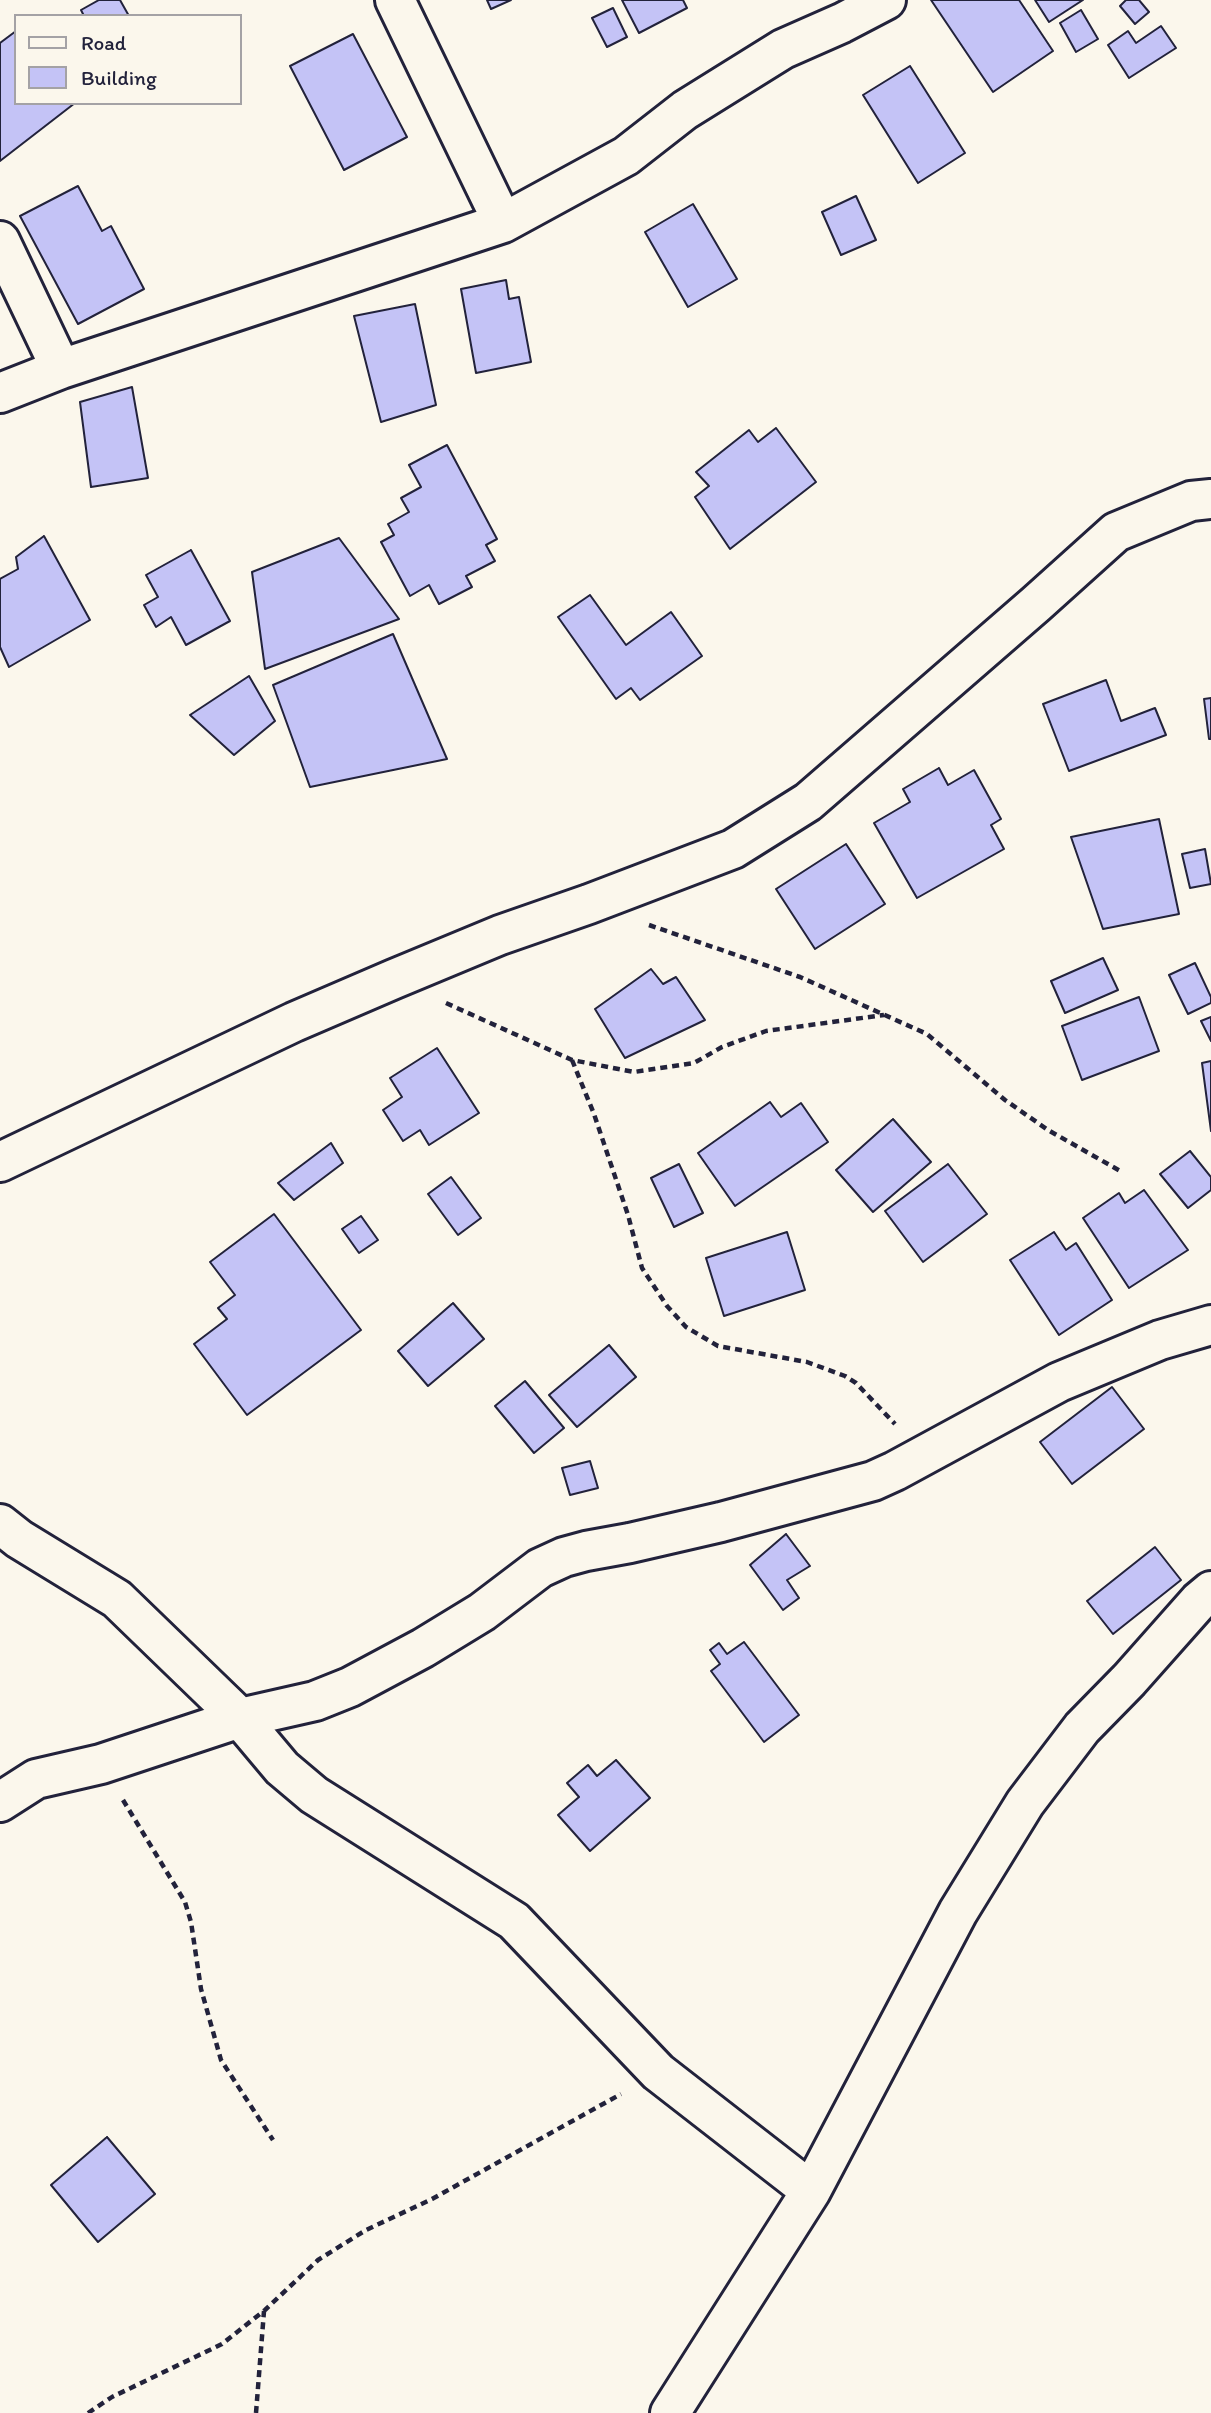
<!DOCTYPE html>
<style>
body{margin:0}
#map{position:relative;width:1211px;height:2413px;overflow:hidden;background:#fbf7ec;font-family:Itim,sans-serif}
canvas{display:block}
.legend{position:absolute;left:14px;top:14px;width:228px;height:91px;box-sizing:border-box;background:#fbf7ec;border:2px solid #a4a2a5;margin:0;padding:9px 12px;list-style:none;font-size:21px;color:#22223b}
.legend li{display:flex;align-items:center;gap:14px;height:35px}
.legend b{width:35px;border:2px solid #a4a2a5}
</style>
<div id="map">
<canvas width="1211" height="2413"></canvas>
<ul class="legend">
<li><b style="height:9px;background:#fbf7ec"></b>Road</li>
<li><b style="height:19px;background:#c4c3f6"></b>Building</li>
</ul>
</div>
<script>
const ctx = document.querySelector('canvas').getContext('2d');
ctx.lineJoin = 'round';
function paint(path, color) {
  ctx.fillStyle = color;
  ctx.fill(path, 'evenodd');
}
function shape(rows) {
  const path = new Path2D();
  for (const r of rows) {
    path.moveTo(r[0], r[1]);
    for (let i = 2; i < r.length; i += 2) path.lineTo(r[i], r[i + 1]);
  }
  return path;
}
function strokePath(path, color, width, dash) {
  ctx.strokeStyle = color;
  ctx.lineWidth = width;
  ctx.lineCap = dash ? 'butt' : 'round';
  ctx.setLineDash(dash || []);
  ctx.stroke(path);
}
const building = shape([
 [99,0,120,0,129,16,84,16,81,10,99,0],
 [487,0,511,0,491,9,487,0],
 [622,0,683,0,687,8,639,33,622,0],
 [931,0,1019,0,1053,51,993,92,931,0],
 [1035,0,1083,0,1049,22,1035,0],
 [1126,0,1139,0,1149,12,1135,24,1120,6,1126,0],
 [613,8,627,37,607,47,592,18,613,8],
 [1081,10,1098,39,1076,52,1060,23,1081,10],
 [1161,26,1176,48,1129,78,1108,45,1128,31,1136,43,1161,26],
 [16,31,16,103,75,103,0,161,0,43,16,31],
 [353,34,407,137,344,170,290,66,353,34],
 [910,66,965,153,918,183,863,95,910,66],
 [78,186,102,231,111,226,144,289,78,324,20,216,78,186],
 [856,196,876,240,841,255,822,212,856,196],
 [693,204,737,279,688,307,645,232,693,204],
 [506,280,509,299,519,297,531,362,476,373,461,289,506,280],
 [415,304,436,405,381,422,354,316,415,304],
 [132,387,148,478,91,487,80,402,132,387],
 [776,428,816,482,730,549,695,497,709,486,696,472,749,430,758,442,776,428],
 [447,445,497,539,486,545,495,561,466,576,472,587,439,604,429,585,410,596,381,542,394,535,388,524,409,512,401,498,421,487,409,465,447,445],
 [44,536,90,620,9,667,0,647,0,579,18,569,16,557,44,536],
 [339,538,399,619,265,669,252,572,339,538],
 [191,550,230,621,186,645,171,617,156,627,144,605,158,597,146,575,191,550],
 [590,595,626,645,671,612,702,656,640,700,631,688,616,699,558,617,590,595],
 [393,634,447,759,310,787,273,685,393,634],
 [249,676,275,721,234,755,190,715,249,676],
 [1106,680,1121,721,1155,708,1166,735,1069,771,1043,704,1106,680],
 [1211,698,1211,739,1209,739,1204,699,1211,698],
 [939,768,948,785,974,770,1001,819,991,825,1004,849,917,898,874,823,910,802,903,789,939,768],
 [1159,819,1179,914,1103,929,1071,837,1159,819],
 [846,844,885,904,815,949,776,889,846,844],
 [1205,849,1211,884,1190,888,1182,854,1205,849],
 [1103,958,1118,990,1065,1013,1051,981,1103,958],
 [1195,963,1211,997,1211,1003,1188,1014,1169,975,1195,963],
 [651,969,663,984,676,977,705,1020,625,1058,595,1009,651,969],
 [1139,997,1159,1051,1082,1080,1062,1026,1139,997],
 [1211,1017,1211,1041,1201,1021,1211,1017],
 [437,1048,479,1113,429,1145,420,1130,403,1141,383,1110,402,1097,390,1078,437,1048],
 [1211,1061,1211,1131,1202,1063,1211,1061],
 [770,1102,781,1117,801,1103,828,1142,735,1206,698,1153,770,1102],
 [893,1119,931,1162,873,1212,836,1170,893,1119],
 [331,1143,343,1163,294,1200,278,1183,331,1143],
 [1190,1151,1211,1177,1211,1190,1188,1208,1160,1174,1190,1151],
 [679,1164,703,1213,674,1227,651,1178,679,1164],
 [948,1164,987,1214,923,1262,885,1211,948,1164],
 [451,1177,481,1218,458,1235,428,1194,451,1177],
 [1144,1190,1188,1250,1129,1288,1083,1218,1119,1193,1125,1203,1144,1190],
 [274,1214,361,1330,247,1415,194,1344,227,1319,218,1308,235,1295,210,1262,274,1214],
 [361,1216,378,1240,359,1253,342,1229,361,1216],
 [787,1232,805,1290,724,1316,706,1258,787,1232],
 [1054,1232,1066,1250,1076,1243,1112,1300,1059,1335,1010,1260,1054,1232],
 [453,1303,484,1339,428,1386,398,1351,453,1303],
 [609,1345,636,1377,577,1427,549,1395,609,1345],
 [525,1381,564,1428,534,1453,495,1406,525,1381],
 [1112,1387,1144,1429,1072,1484,1040,1442,1112,1387],
 [590,1461,598,1488,570,1495,562,1468,590,1461],
 [786,1534,810,1566,787,1580,799,1598,783,1610,750,1565,786,1534],
 [1155,1547,1181,1580,1113,1634,1087,1601,1155,1547],
 [744,1642,799,1715,764,1742,711,1671,720,1664,710,1650,719,1643,727,1654,744,1642],
 [616,1760,650,1798,590,1851,558,1815,579,1797,567,1783,588,1765,597,1776,616,1760],
 [107,2137,155,2194,98,2242,51,2185,107,2137]
]);
paint(building, '#c4c3f6');
strokePath(building, '#22223b', 2);
const minor = shape([
 [395,0,503,223],
 [0,241,61,369],
 [0,393,61,369,503,223,626,156,685,110,783,49,842,23,886,0],
 [0,1162,294,1022,394,979,500,935,589,904,733,849,808,802,1036,604,1116,532,1191,501,1211,499],
 [0,1524,19,1539,117,1599,240,1718,282,1768,314,1795,514,1921,658,2072,811,2191],
 [0,1802,36,1779,101,1764,240,1718,315,1701,350,1687,423,1648,482,1612,540,1568,564,1557,586,1551,630,1543,721,1522,873,1481,895,1471,1059,1382,1160,1340,1211,1325],
 [670,2413,811,2191,958,1912,1025,1803,1082,1728,1129,1680,1199,1601,1211,1591]
]);
strokePath(minor, '#22223b', 44);
strokePath(shape([
 [649,925,800,977,927,1034,1005,1100,1048,1130,1122,1172],
 [446,1003,572,1060,634,1072,694,1063,722,1047,766,1031,884,1015],
 [572,1060,594,1114,628,1215,642,1268,667,1306,686,1327,718,1346,807,1362,845,1376,856,1383,895,1424],
 [123,1800,185,1902,191,1922,201,1989,221,2060,273,2140],
 [88,2413,112,2397,222,2344,265,2310,318,2260,366,2230,432,2199,621,2094],
 [256,2413,264,2311]
]), '#22223b', 4.5, [7, 5]);
strokePath(minor, '#fbf7ec', 38);
</script>
